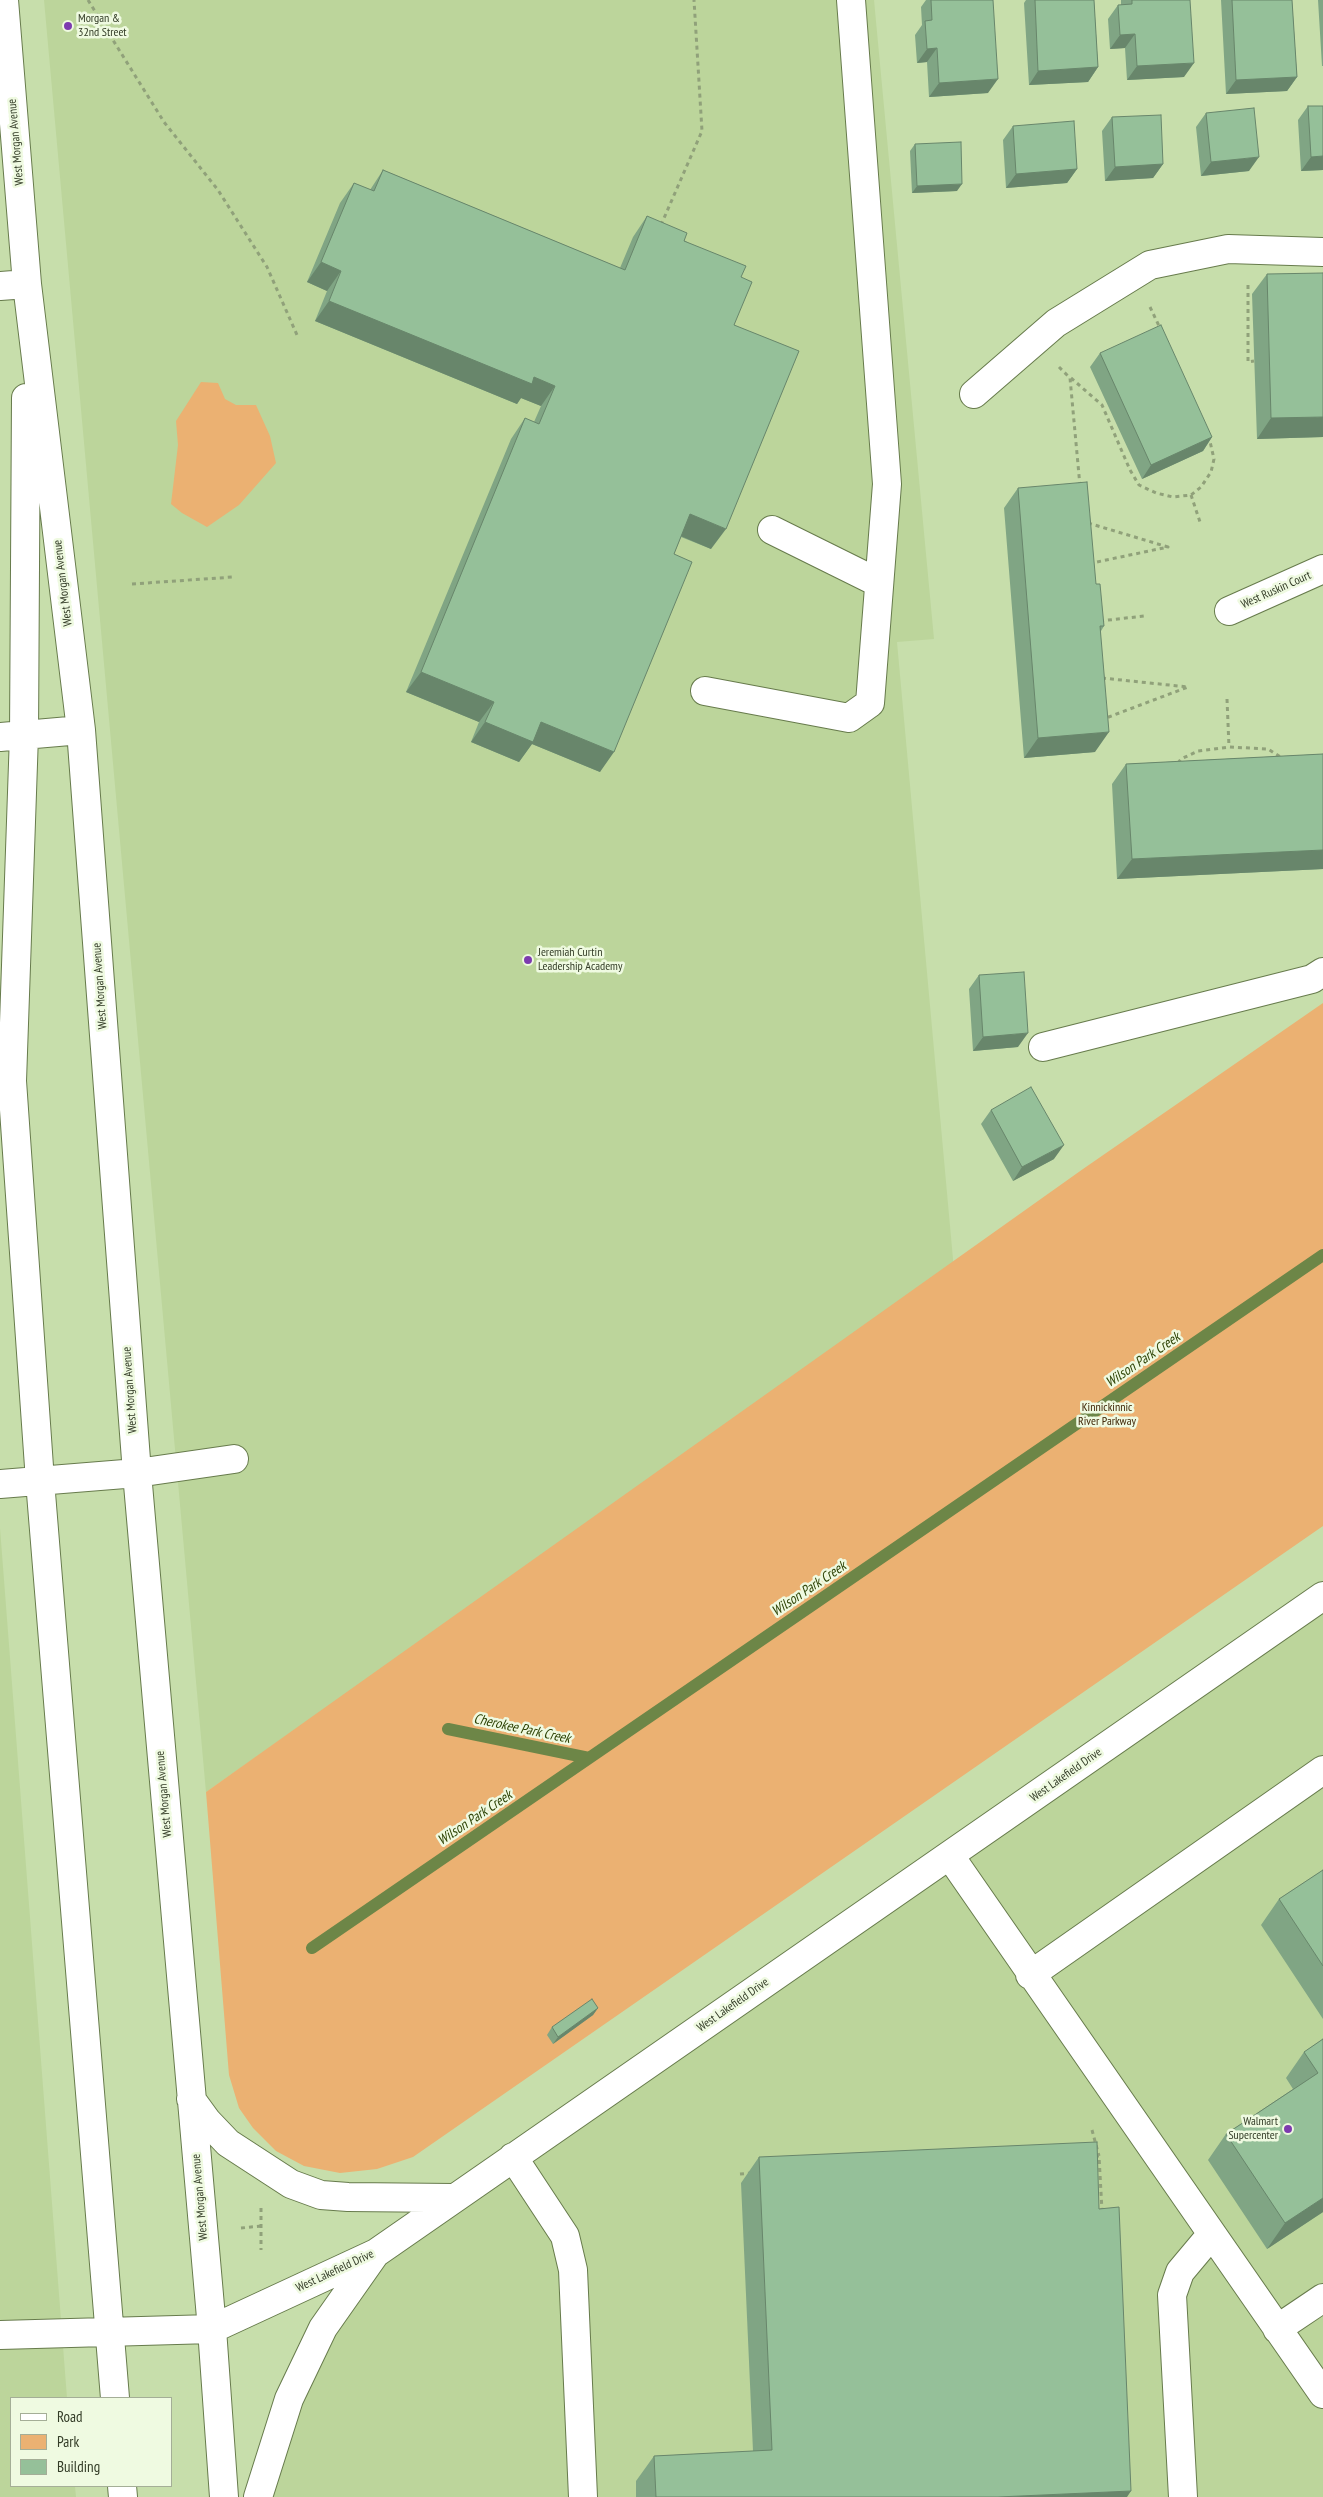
<!DOCTYPE html>
<style>
body{margin:0}
#map{position:relative;width:1323px;height:2497px;overflow:hidden;background:#c7deab;font-family:"PT Sans Narrow",sans-serif}
canvas{display:block}
.legend{position:absolute;left:10px;top:2397px;width:162px;height:90px;box-sizing:border-box;background:#effae1;border:1px solid #a4ae97;margin:0;padding:6px 9px;list-style:none;font-size:15px;color:#333c27}
.legend li{display:flex;align-items:center;gap:10px;height:25px}
.legend b{width:25px;border:1px solid #a4ae97}
</style>
<div id="map">
<canvas width="1323" height="2497"></canvas>
<ul class="legend">
<li><b style="height:6px;background:#fff"></b>Road</li>
<li><b style="height:14px;background:#ebb172"></b>Park</li>
<li><b style="height:14px;background:#95c099"></b>Building</li>
</ul>
</div>
<script>
const ctx = document.querySelector('canvas').getContext('2d');
ctx.lineJoin = 'round';
function paint(path, color) {
  ctx.fillStyle = color;
  ctx.fill(path, 'evenodd');
}
function shape(rows) {
  const path = new Path2D();
  for (const r of rows) {
    path.moveTo(r[0], r[1]);
    for (let i = 2; i < r.length; i += 2) path.lineTo(r[i], r[i + 1]);
  }
  return path;
}
function strokePath(path, color, width, dash) {
  ctx.strokeStyle = color;
  ctx.lineWidth = width;
  ctx.lineCap = dash ? 'butt' : 'round';
  ctx.setLineDash(dash || []);
  ctx.stroke(path);
}
function label(font, color, halo, rows, align = 'center') {
  ctx.font = font + ' "PT Sans Narrow",sans-serif';
  ctx.lineWidth = 5;
  ctx.setLineDash([]);
  ctx.textBaseline = 'middle';
  ctx.strokeStyle = halo;
  ctx.fillStyle = color;
  for (const [text, x, y, turn = 0] of rows) {
    ctx.save();
    ctx.translate(x, y);
    ctx.rotate((+turn || 0) * Math.PI / 180);
    ctx.textAlign = isNaN(turn) ? turn : align;
    if (halo) ctx.strokeText(text, 0, 0);
    ctx.fillText(text, 0, 0);
    ctx.restore();
  }
}
paint(shape([
 [44,0,874,0,934,639,897,642,954,1270,206,1792],
 [0,1528,67,2398,11,2398,11,2486,75,2486,76,2497,0,2497],
 [1323,1596,1323,2497,258,2497,289,2399,376,2253]
]), '#bcd59b');
paint(shape([
 [201,382,218,383,225,399,236,405,256,405,270,436,276,463,239,505,207,527,182,513,171,504,178,445,176,421],
 [1323,1003,1323,1526,413,2157,377,2169,340,2173,304,2166,276,2151,253,2128,239,2108,229,2075,206,1792,1083,1169]
]), '#ebb172');
strokePath(shape([
 [448,1729,589,1758],
 [312,1948,1323,1255]
]), '#6d8647', 12);
const minor = shape([
 [4,0,27,284,81,730,137,1473,212,2329,224,2497],
 [0,286,27,284],
 [974,394,1056,323,1150,265,1228,249,1323,252],
 [26,398,24,735,12,1081,40,1481,115,2398],
 [772,530,879,583],
 [1229,611,1323,569],
 [705,691,849,718,870,703,887,484,851,0],
 [0,737,81,730],
 [1043,1047,1312,979,1323,972],
 [0,1484,137,1473,234,1459],
 [950,1856,1323,2394],
 [1030,1975,1323,1770],
 [191,2099,207,2121,228,2143,291,2184,321,2195,348,2197,453,2198],
 [513,2157,565,2236,573,2270,583,2497],
 [1277,2329,1323,2298],
 [0,2335,212,2329,376,2253,1323,1596],
 [122,2486,123,2497],
 [258,2497,289,2399,323,2328,375,2254],
 [1183,2497,1172,2295,1180,2272,1211,2235]
]);
strokePath(minor, '#677b4c', 30);
strokePath(shape([
 [88,0,164,122,218,190,267,267,297,335],
 [661,225,702,131,694,0],
 [1248,285,1248,362,1254,361],
 [1150,307,1160,328],
 [1059,367,1070,378,1080,486],
 [1071,378,1102,405,1130,470,1139,485,1156,493,1173,497,1191,495,1201,487,1211,472,1214,459,1209,437],
 [1191,495,1200,522],
 [1088,523,1168,547,1092,563],
 [132,584,233,577],
 [1100,621,1144,616],
 [1102,678,1188,687,1106,718],
 [1227,699,1229,747],
 [1178,763,1181,759,1198,751,1229,747,1268,749,1282,758],
 [1092,2130,1099,2156],
 [1095,2156,1099,2156,1102,2211],
 [740,2174,751,2173],
 [261,2208,261,2250],
 [241,2228,262,2226]
]), '#90a17a', 3, [4, 4]);
strokePath(minor, '#fff', 28);
paint(shape([
 [926,0,993,0,988,93,929,97,927,62,917,63,915,35,922,25,921,7],
 [1026,0,1094,0,1098,67,1088,82,1029,85,1024,3],
 [1121,0,1190,0,1184,77,1127,80,1125,48,1110,49,1108,19,1118,5,1121,5],
 [1221,0,1292,0,1297,77,1287,91,1226,94],
 [1318,0,1323,0,1323,66,1322,66],
 [1308,106,1323,106,1323,170,1301,171,1298,120],
 [1206,113,1249,171,1201,176,1196,127],
 [1112,117,1163,164,1153,178,1105,181,1102,131],
 [1013,126,1077,169,1067,183,1006,188,1003,140],
 [915,144,957,191,912,193,910,151],
 [383,170,620,268,633,237,647,216,741,277,734,325,711,549,681,537,674,554,600,772,532,744,519,762,471,742,479,722,406,692,511,439,525,418,534,422,541,406,521,398,517,404,315,321,327,291,307,282,340,203,354,183,370,190],
 [1267,274,1323,437,1257,439,1252,294],
 [1100,353,1212,437,1203,451,1142,479,1090,367],
 [1018,488,1096,584,1104,626,1101,631,1095,752,1024,758,1004,508],
 [1323,754,1323,869,1117,879,1112,784,1126,764],
 [979,975,1018,1047,973,1051,969,989],
 [991,1110,1054,1159,1013,1181,981,1124],
 [1323,1870,1323,2019,1261,1925,1279,1899],
 [598,2008,593,2015,553,2044,547,2035,552,2027],
 [1323,2039,1323,2212,1267,2249,1208,2160,1226,2134,1293,2089,1286,2078,1304,2052],
 [759,2157,1099,2209,1127,2497,636,2497,636,2481,654,2456,753,2451,741,2183]
]), '#80a584');
paint(shape([
 [1135,34,1125,48,1110,49,1120,35],
 [937,48,927,62,917,63,927,49],
 [1194,63,1184,77,1127,80,1137,66],
 [1098,67,1088,82,1029,85,1038,71],
 [1297,77,1287,91,1226,94,1236,80],
 [998,79,988,93,929,97,939,83],
 [1323,156,1323,170,1301,171,1311,157],
 [1259,157,1249,171,1201,176,1211,162],
 [1163,164,1153,178,1105,181,1115,167],
 [1077,169,1067,183,1006,188,1016,174],
 [962,184,957,191,912,193,917,186],
 [321,262,341,271,327,291,307,282],
 [329,301,534,377,555,386,541,406,521,398,517,404,315,321],
 [1323,417,1323,437,1257,439,1271,418],
 [1212,437,1203,451,1142,479,1151,465],
 [690,514,726,529,711,549,676,534],
 [421,672,494,702,479,722,406,692],
 [485,722,541,722,614,752,600,772,532,744,519,762,471,742],
 [1109,732,1095,752,1024,758,1038,738],
 [1323,850,1323,869,1117,879,1132,859],
 [1028,1033,1018,1047,973,1051,983,1037],
 [1064,1145,1054,1159,1013,1181,1022,1167],
 [598,2008,593,2015,553,2044,558,2037],
 [1323,2198,1323,2212,1267,2249,1285,2223],
 [1131,2491,1127,2497,998,2497]
]), '#68866b');
const building = shape([
 [931,0,993,0,998,79,939,83,937,48,927,49,925,21,932,20,931,0],
 [1035,0,1094,0,1098,67,1038,71,1035,0],
 [1132,0,1190,0,1194,63,1137,66,1135,34,1120,35,1118,5,1132,4,1132,0],
 [1232,0,1292,0,1297,77,1236,80,1232,0],
 [1308,106,1323,106,1323,156,1311,157,1308,106],
 [1254,108,1259,157,1211,162,1206,113,1254,108],
 [1161,115,1163,164,1115,167,1112,117,1161,115],
 [1074,121,1077,169,1016,174,1013,126,1074,121],
 [961,142,962,184,917,186,915,144,961,142],
 [383,170,625,270,647,216,687,233,684,241,746,266,741,277,752,282,734,325,799,351,726,529,690,514,674,554,692,562,614,752,541,722,533,742,485,722,494,702,421,672,525,418,539,424,555,386,534,377,532,384,329,301,341,271,321,262,354,183,374,191,383,170],
 [1323,273,1323,417,1271,418,1267,274,1323,273],
 [1161,325,1212,437,1151,465,1100,353,1161,325],
 [1087,482,1096,584,1100,584,1104,626,1100,626,1109,732,1038,738,1018,488,1087,482],
 [1323,754,1323,850,1132,859,1126,764,1323,754],
 [1024,972,1028,1033,983,1037,979,975,1024,972],
 [1031,1087,1064,1145,1022,1167,991,1110,1031,1087],
 [1323,1870,1323,1966,1279,1899,1323,1870],
 [592,1999,598,2008,558,2037,552,2027,592,1999],
 [1323,2039,1323,2198,1285,2223,1226,2134,1318,2073,1304,2052,1323,2039],
 [1097,2142,1099,2209,1119,2207,1131,2491,998,2497,656,2497,654,2456,772,2450,759,2157,1097,2142]
]);
paint(building, '#95c099');
strokePath(building, '#68866b', 1);
for (const [x, y, r, color] of [
 [68,26,5,"#7d3baf"],
 [528,960,5,"#7d3baf"],
 [1288,2129,5,"#7d3baf"]
]) {
  const dot = new Path2D();
  dot.arc(x, y, r, 0, 2 * Math.PI);
  ctx.fillStyle = color;
  ctx.fill(dot);
  strokePath(dot, '#effae1', 2);
}
label('12px', '#333c27', '#effae1', [
 ["Morgan &",78,19],
 ["32nd Street",78,33],
 ["Jeremiah Curtin",538,953],
 ["Leadership Academy",538,967],
 ["Walmart",1278,2122,"right"],
 ["Supercenter",1278,2136,"right"]
], 'left');
label('12px', '#333c27', '#effae1', [
 ["West Morgan Avenue",16,142,-95],
 ["West Morgan Avenue",63,583,-97],
 ["West Ruskin Court",1276,590,-24],
 ["West Morgan Avenue",100,986,-94],
 ["West Morgan Avenue",130,1390,-94],
 ["West Lakefield Drive",1066,1775,-35],
 ["West Morgan Avenue",164,1794,-95],
 ["West Lakefield Drive",733,2005,-35],
 ["West Morgan Avenue",200,2197,-95],
 ["West Lakefield Drive",335,2271,-25]
]);
label('12px', '#3f2506', '#effae1', [
 ["Kinnickinnic",1107,1408],
 ["River Parkway",1107,1422]
]);
label('italic 14px', '#2d4204', '#effae1', [
 ["Wilson Park Creek",1143,1360,-34],
 ["Wilson Park Creek",809,1589,-34],
 ["Cherokee Park Creek",522,1729,12],
 ["Wilson Park Creek",475,1818,-34]
]);
</script>
